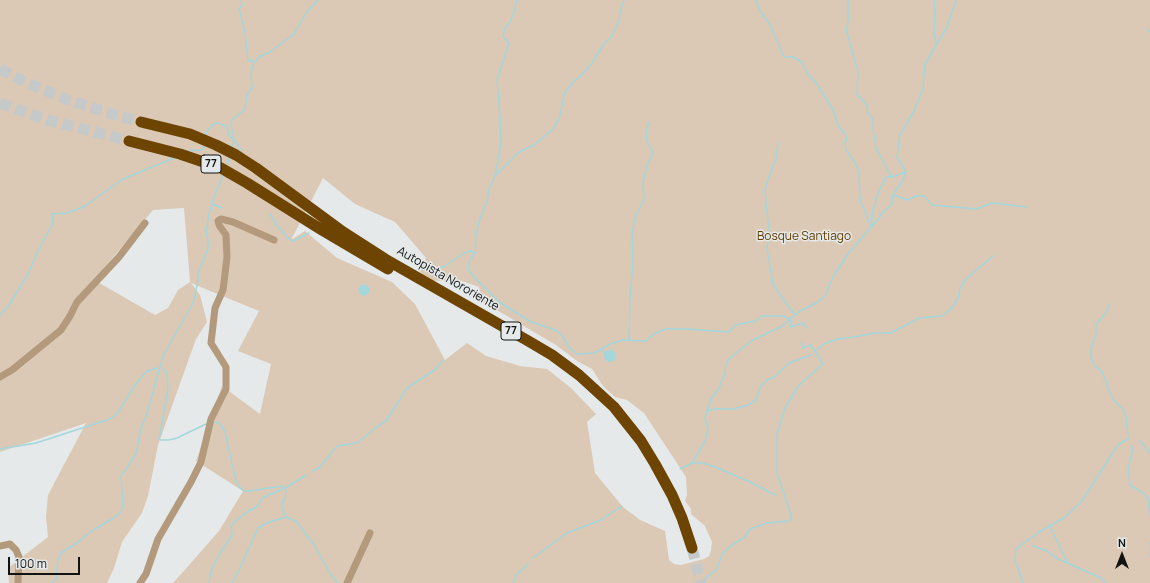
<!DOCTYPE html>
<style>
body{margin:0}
#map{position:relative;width:1150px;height:583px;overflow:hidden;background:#e5e9e9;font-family:Manrope,sans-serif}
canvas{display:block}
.north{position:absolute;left:1102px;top:535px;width:40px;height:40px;-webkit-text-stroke:3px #e5e9e9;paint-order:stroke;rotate:0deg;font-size:11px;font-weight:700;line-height:16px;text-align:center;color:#111313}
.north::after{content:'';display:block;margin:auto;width:14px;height:18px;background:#111313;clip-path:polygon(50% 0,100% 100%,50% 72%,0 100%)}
.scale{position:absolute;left:8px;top:557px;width:72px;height:18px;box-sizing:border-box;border:2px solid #111313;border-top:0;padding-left:5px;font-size:12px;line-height:14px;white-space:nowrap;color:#111313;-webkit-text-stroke:3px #e5e9e9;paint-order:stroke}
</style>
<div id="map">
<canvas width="1150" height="583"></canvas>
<div class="north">N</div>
<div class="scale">100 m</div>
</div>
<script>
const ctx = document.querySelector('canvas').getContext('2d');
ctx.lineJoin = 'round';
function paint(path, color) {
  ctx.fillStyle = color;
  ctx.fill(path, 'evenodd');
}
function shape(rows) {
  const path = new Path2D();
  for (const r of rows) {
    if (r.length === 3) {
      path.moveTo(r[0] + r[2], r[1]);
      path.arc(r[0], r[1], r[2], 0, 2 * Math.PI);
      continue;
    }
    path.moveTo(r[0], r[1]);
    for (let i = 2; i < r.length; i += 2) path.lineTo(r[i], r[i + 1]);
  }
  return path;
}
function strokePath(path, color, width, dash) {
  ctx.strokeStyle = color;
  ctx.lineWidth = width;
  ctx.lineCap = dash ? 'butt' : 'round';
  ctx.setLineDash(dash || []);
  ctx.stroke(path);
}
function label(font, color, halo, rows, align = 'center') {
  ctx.font = font + ' Manrope,sans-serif';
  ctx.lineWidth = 3;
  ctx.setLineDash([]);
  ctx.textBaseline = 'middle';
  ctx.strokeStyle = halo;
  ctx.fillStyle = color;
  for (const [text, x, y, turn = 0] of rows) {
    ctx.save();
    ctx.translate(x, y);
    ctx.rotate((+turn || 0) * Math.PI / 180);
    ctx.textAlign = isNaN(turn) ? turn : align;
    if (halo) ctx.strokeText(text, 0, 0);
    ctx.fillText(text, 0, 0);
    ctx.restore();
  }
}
paint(shape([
 [0,0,1150,0,1150,583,172,583,174,582,219,531,243,491,196,461,222,386,260,414,271,364,238,351,259,311,191,283,200,295,207,322,196,339,158,445,148,496,142,513,122,542,114,568,107,583,9,583,8,568,48,537,46,517,48,495,86,423,0,452],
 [323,178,355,204,395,222,426,258,420,272,425,277,431,281,449,280,462,281,479,287,483,302,556,345,577,361,592,369,603,386,615,397,627,400,644,413,686,477,687,495,685,501,691,509,691,514,705,526,712,542,711,550,709,556,704,559,681,565,674,564,669,560,665,531,640,520,623,507,595,473,587,422,596,414,571,388,547,369,520,366,486,356,467,343,445,360,415,304,392,282,337,258,305,231,291,240],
 [184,208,190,282,178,290,168,308,155,315,94,280,153,210]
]), '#dbc9b5');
paint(shape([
 [364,290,5.5],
 [610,356,6]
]), '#a3d7dc');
strokePath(shape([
 [241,0,242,5,239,9,245,32,248,60,254,62],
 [756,0,760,11,770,25,784,57,793,57,802,62,807,73,817,84,833,110,839,127,845,134,847,140,845,143,846,150,855,163,859,172,860,199,871,227,879,218,881,214,892,204,893,195,903,180,906,172],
 [848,0,848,22,846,29,858,72,857,94,867,105,868,113,873,119,873,129,876,148,891,176],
 [934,0,935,12,934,33,936,44],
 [1147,29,1150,32],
 [207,136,206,132,214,124,217,123,226,126,229,135,238,145,243,154],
 [234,140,231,125,232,120,245,109,247,95,252,87,251,74,254,62,259,57,270,52,294,34,306,13,318,0],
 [778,143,776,159,768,179,765,191,769,232,767,249,773,284,780,295,795,315],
 [232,149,233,143],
 [188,151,201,150,207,145],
 [227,166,230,156],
 [495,176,519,152,534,145,553,129,559,119,565,92,575,80,580,77,592,63,604,44,612,36,619,21,620,13,624,0],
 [893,195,908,200,916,196,924,196,932,205,976,209,992,203,1027,207],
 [212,204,222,208],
 [270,214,278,227,289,239,293,241,309,233],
 [475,253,476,235,480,218,487,202,489,189,495,176,501,144,500,115,497,80,509,43,503,36,505,28,510,22,514,12,517,0],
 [475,253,470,260,468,269,475,278,499,302,531,322,553,329,561,334,569,347,577,354,594,353,602,349],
 [421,269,433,271,445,266,464,253,470,251,475,253],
 [1110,304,1105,314,1096,324,1096,334,1091,349,1091,356,1094,365,1102,372,1110,393,1115,402,1123,409,1126,416,1128,435],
 [0,315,9,305,28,274,39,249,53,223,52,214,67,213,85,206,123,179,174,158],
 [629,339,630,299,633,263,632,234,635,218,644,199,643,182,647,165,653,152,647,141,646,131,649,122],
 [817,350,824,344,837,339,854,337,874,333,891,333,919,318,942,316,950,310,958,298,960,288,966,279,993,256],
 [605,354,602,349,610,344,622,340,646,341,652,335,665,329,687,329,729,332,735,325,756,321,762,316,784,316,792,321,790,326,791,327,803,323,807,328],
 [163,369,167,373,168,388,159,439,161,440,169,440,177,438,206,424],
 [707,411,714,409,733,409,748,405,756,400,761,386,767,380,774,377,789,363,811,355],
 [213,422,219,423,225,432,232,464,236,480,239,487,244,491,249,491,283,486],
 [1140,441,1150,453],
 [1132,446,1133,450,1128,468,1130,485,1142,492,1148,499,1150,516],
 [0,449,36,443,110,419,117,414,135,385,147,371,157,368],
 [692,463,703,463,715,467,750,482,775,495],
 [680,469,692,463,705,441,708,429,705,418,711,399,719,388,725,373,726,364,730,358,751,341,782,326,800,311,818,302,825,296,833,277,848,254,871,227,873,211,878,193,886,177,892,177,906,172,897,157,900,135,914,111,923,89,925,64,947,27,956,0],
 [313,471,320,467,337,446,357,443,378,426,386,421,407,388,436,369,443,360],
 [286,490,285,499,282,503,282,508,286,517],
 [1050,526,1067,562],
 [1150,543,1150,557],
 [1033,546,1047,551,1056,558,1101,578,1106,583],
 [533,558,567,533,601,520,622,506],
 [52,583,56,579,58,559,61,553,78,542,93,530,114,518,121,512,123,506,121,476,136,454,141,428,146,417,163,356,193,303,198,281,198,273,208,249,208,240,206,232,209,214,214,197,223,175],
 [209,583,211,571,220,553,232,535,231,525,247,512,258,506,262,498,285,488,306,475],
 [232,583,239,570,258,528,269,522,286,517,296,521,314,545,331,575,338,583],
 [513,583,517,574,528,564],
 [704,583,707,577,717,569,722,554,732,545,745,537,750,529,767,523,789,521,792,518,777,473,777,434,785,408,798,386,823,364,811,345,802,348,802,342],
 [1023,583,1018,568,1015,561,1016,549,1039,532,1064,518,1081,502,1118,445,1129,438]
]), '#a3d7dc', 1.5);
strokePath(shape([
 [0,69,25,82,66,99,108,113,141,122],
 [0,103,47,120,129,141],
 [692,548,701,583]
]), '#c5c9c9', 11, [11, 5.5]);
strokePath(shape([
 [0,377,12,370,61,330,70,316,77,302,119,257,145,223],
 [0,546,10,544,16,550,19,557,18,583],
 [140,583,146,574,158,539,191,482,201,462,211,419,226,389,226,367,211,343,215,308,223,290,227,257,226,235,219,225,218,221,221,219,233,222,274,240],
 [347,583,370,533]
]), '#b49a7d', 7);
strokePath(shape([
 [141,122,190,134,216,145,236,155,256,168,343,232,385,259,530,342,552,355,579,375,614,407,641,441,655,464,672,495,682,518,692,548],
 [129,141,180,154,221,168,247,183,322,230,388,269]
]), '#6d4402', 11);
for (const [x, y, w] of [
 [211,164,20],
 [511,331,20]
]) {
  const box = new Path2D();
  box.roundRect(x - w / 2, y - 9, w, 18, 3);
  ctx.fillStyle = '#e5e9e9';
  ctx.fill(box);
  strokePath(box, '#111313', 1);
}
label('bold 11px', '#111313', null, [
 ["77",211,164],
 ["77",511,331]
]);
label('12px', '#613c02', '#e5e9e9', [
 ["Bosque Santiago",804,237]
]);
label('12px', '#111313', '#e5e9e9', [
 ["Autopista Nororiente",448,279,30]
]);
</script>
